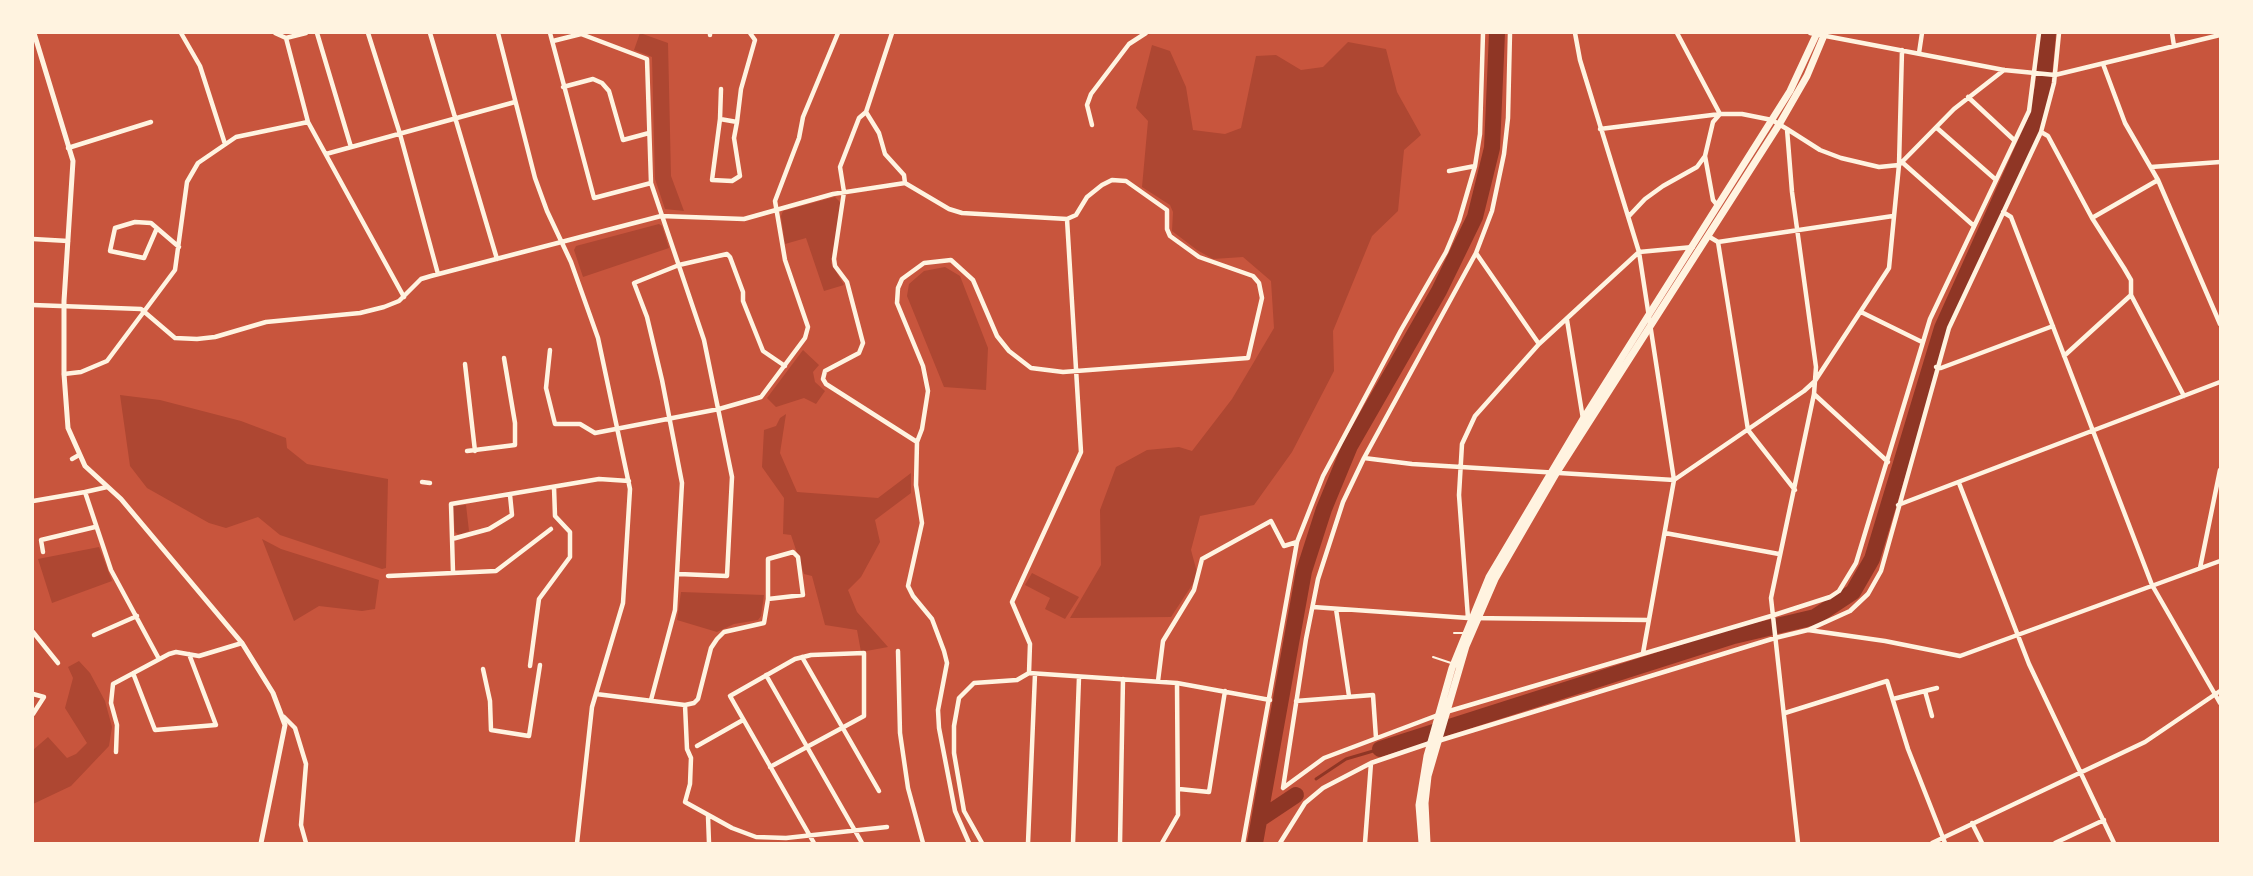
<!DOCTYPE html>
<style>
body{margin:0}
#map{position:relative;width:2253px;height:876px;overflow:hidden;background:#c8553d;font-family:"IBM Plex Sans",sans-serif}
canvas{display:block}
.frame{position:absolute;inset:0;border:34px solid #fff3e0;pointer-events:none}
</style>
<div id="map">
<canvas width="2253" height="876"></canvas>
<div class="frame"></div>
</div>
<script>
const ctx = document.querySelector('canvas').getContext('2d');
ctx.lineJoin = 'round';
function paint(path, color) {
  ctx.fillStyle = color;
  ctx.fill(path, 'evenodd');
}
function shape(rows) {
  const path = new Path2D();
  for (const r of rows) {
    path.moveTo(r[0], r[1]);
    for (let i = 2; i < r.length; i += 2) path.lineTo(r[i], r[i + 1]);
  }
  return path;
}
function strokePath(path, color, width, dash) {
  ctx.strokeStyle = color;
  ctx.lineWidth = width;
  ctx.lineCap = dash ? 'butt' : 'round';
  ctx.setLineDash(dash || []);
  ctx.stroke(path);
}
paint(shape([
 [640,33,668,43,671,176,684,211,665,209,655,179,652,57,634,50],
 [1348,42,1386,49,1397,92,1421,135,1404,150,1398,211,1372,236,1333,331,1334,371,1292,452,1254,505,1200,516,1191,550,1198,576,1171,617,1070,618,1101,565,1100,510,1116,467,1147,450,1179,447,1192,451,1232,399,1274,328,1271,281,1243,257,1213,259,1197,250,1172,231,1173,212,1170,205,1142,187,1148,121,1136,108,1152,45,1170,51,1186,87,1193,130,1225,134,1241,128,1256,56,1276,55,1301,70,1323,67],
 [835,197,840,202,840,213,831,263,844,285,824,291,806,238,785,244,781,216,783,211],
 [659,224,662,226,669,248,583,277,574,250,576,246],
 [945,267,960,276,988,348,986,390,944,387,907,296,909,284,924,271],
 [803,350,819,365,813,372,815,382,825,391,816,404,804,398,776,407,767,398],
 [120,395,160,400,241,421,286,438,287,448,307,464,388,479,386,568,382,569,280,535,258,517,226,528,209,523,147,488,130,466],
 [786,414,780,453,797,492,878,498,911,473,911,493,875,520,880,542,861,577,848,590,857,612,888,647,861,652,857,630,825,625,812,576,804,574,791,535,783,534,784,498,762,467,764,430,776,426,780,418],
 [466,505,469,531,459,535,455,532,453,506],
 [262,539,281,549,379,580,375,609,362,611,319,606,294,621],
 [99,547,112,581,52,603,38,559],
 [1032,573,1079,597,1065,619,1045,609,1050,598,1025,585],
 [681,592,764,595,761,616,758,620,734,624,717,632,677,620],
 [79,661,90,673,105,701,112,727,109,746,71,786,33,804,33,750,48,737,67,758,76,754,87,743,65,708,73,678,68,667]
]), '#ae4732');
strokePath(shape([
 [1316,779,1346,759,1380,749]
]), '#8f3625', 3);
strokePath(shape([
 [1380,749,1734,636,1815,617,1853,592,1872,559,1942,328,2035,122,2043,87,2048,33],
 [1260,819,1296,795],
 [1255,843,1304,571,1324,509,1350,446,1439,291,1475,217,1492,148,1497,33]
]), '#8f3625', 16);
strokePath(shape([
 [1454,633,1463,633],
 [1433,657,1451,663]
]), '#fff3e0', 2);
strokePath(shape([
 [181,33,200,66,225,144],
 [275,33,286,38,306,33],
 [317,33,351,147],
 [368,33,400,134,438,274],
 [430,33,497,259],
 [498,33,535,178,547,211,571,262,598,338,630,489,623,603,592,707,577,843],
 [550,33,594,198,651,183],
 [892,33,866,112,859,118,840,167,844,192,834,259,835,266,847,282,863,343,859,353,825,371,823,379,826,384,917,442],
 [1575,33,1580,60,1639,252,1674,480,1643,653],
 [1677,33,1720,114,1713,122,1705,156,1713,200,1718,206],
 [1810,33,2004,70,2055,75,2220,35],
 [2172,33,2174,46],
 [710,35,710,33],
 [286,38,308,122,404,297],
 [553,41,581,34,647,59,651,183,704,340,732,477,727,576,679,574],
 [1919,53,1922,33],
 [2103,64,2125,123,2158,180,2220,324],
 [563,87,593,79,602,83,609,91,623,140,649,133],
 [1968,97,2014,140],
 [866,112,879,133,885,154,904,175,905,183],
 [720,119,721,89],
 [737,122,720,119,712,180,732,181,740,176,734,138,737,122,741,89,755,40,750,33],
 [1092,125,1087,105,1091,94,1129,44,1146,33],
 [1937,128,1995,179],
 [1600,129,1720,114,1742,114,1772,120,1787,129,1792,192,1816,367,1814,394,1771,598,1798,843],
 [1787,129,1820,150,1841,158,1879,167,1899,165,1954,109,2004,70],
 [2041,132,2048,136,2092,218,2124,268,2131,280,2131,295,2184,396],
 [68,148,151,122],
 [326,154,515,102],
 [1903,163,1974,226],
 [2151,167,2220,162],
 [1449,171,1475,166],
 [2003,212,2011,217,2152,585,2220,703],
 [1629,216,1645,199,1663,186,1697,167,1705,156],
 [2092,218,2158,180],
 [157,228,144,258,110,251,115,228,135,222,151,223,179,247],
 [1708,236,1718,242,1893,216],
 [33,239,68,241],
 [1718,242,1748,430,1795,490],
 [1476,253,1539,344],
 [33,305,141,309,175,338,197,339,215,337,266,322,360,313,384,307,399,301,421,279,431,276,661,216,744,219,833,194,905,183,949,209,962,213,1067,219,1076,215,1087,197,1102,185,1112,180,1126,181,1167,210,1167,229,1170,236,1199,257,1253,276,1259,283,1262,298,1248,358,1063,372,1031,368,1009,351,997,336,973,280,951,260,924,263,902,279,898,288,897,303,923,366,928,391,922,429,917,442,916,485,922,523,908,586,913,596,932,619,944,651,947,663,938,710,939,728,955,811,969,843],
 [1861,312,1922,342],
 [1567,320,1583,419],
 [550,350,546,388,555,424,580,424,595,433,719,409,761,397,805,338,808,327,785,260,775,201,799,138,803,117,838,33],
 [2064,356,2131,295],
 [465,364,475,451],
 [1936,367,1941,368,2053,326],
 [64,374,81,372,107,361,175,270,187,182,198,163,236,137,308,122],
 [1814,394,1888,462],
 [467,451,515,445,515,423,504,358],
 [1364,458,1412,464,1674,480,1804,391,1815,381,1889,268,1899,165,1902,50],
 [72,459,79,455],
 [422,482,430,483],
 [1959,483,2029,664,2114,843],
 [107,487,85,492,111,570,159,659],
 [33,501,85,492],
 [1898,505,2220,382],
 [1665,533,1779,554],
 [452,539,489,529,512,515,510,495],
 [43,552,41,540,95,527],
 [2200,568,2220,470],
 [453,572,451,504,599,479,629,481],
 [388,576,496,571,551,529],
 [1313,607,1468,618,1648,620],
 [1336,609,1349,696],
 [1468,618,1459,495,1462,444,1475,416,1539,344,1639,252,1693,247],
 [1808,630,1885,641,1960,656,2220,561],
 [33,632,58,663],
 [94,635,137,616],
 [898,651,900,733,908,788,923,843],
 [802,657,879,791],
 [530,666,539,599,570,557,570,532,555,516,554,487],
 [483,669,490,701,491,730,529,736,540,665],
 [133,673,155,730,216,725,189,654],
 [1029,673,1177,683,1270,700],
 [766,675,862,843],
 [1158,681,1163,641,1194,590,1202,559,1271,521,1284,546,1297,542],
 [1925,691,1932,716],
 [33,694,44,697,33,714],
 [596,694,685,705,694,703,698,699,711,648,717,639,724,632,764,623,768,599,768,559,793,552,798,557,803,595,768,599],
 [1893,699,1937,688],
 [651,700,675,610,682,483,662,380,647,317,634,283,679,265,727,254,730,257,743,292,743,301,763,351,785,366],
 [1296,701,1373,695,1376,738],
 [685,705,687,749,691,758,690,784,685,802,732,828,756,837,786,838,887,827],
 [1446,712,1771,616,1830,597,1839,591,1856,563,1930,319,2029,111,2039,33],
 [1785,713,1887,681,1908,749,1945,843],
 [1438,715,1324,758,1283,788,1306,639,1318,579,1343,502,1364,458,1476,253,1492,211,1504,154,1508,118,1510,33],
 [284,717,295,728,306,764,301,825,306,843],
 [1438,741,1775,638,1808,630,1850,611,1868,594,1881,571,1949,328,2041,132,2054,83,2059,33],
 [697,746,743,720],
 [116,752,117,725,111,703,113,684,169,654,176,652,199,656,242,643],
 [770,767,864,716,864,653,811,655,795,659,730,696,814,843],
 [1179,789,1209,792,1225,691],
 [708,816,709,843],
 [1972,823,1982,843],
 [982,843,964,811,954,753,954,726,959,698,974,683,1017,680,1029,673,1030,644,1012,602,1081,452,1067,219],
 [1028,843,1035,674],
 [1073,843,1079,677],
 [1120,843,1123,679],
 [1162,843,1178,815,1177,683],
 [1243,843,1297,542,1323,476,1401,330,1446,252,1459,221,1475,166,1480,134,1483,33],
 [1280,843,1305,803,1323,788,1371,763,1430,743],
 [1365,843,1371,763],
 [1932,843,2145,742,2220,691],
 [2055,843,2104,820]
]), '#fff3e0', 4.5);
strokePath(shape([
 [34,33,73,161,64,301,64,374,68,428,85,466,121,499,242,643,273,693,285,725,261,843]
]), '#fff3e0', 5);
strokePath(shape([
 [1422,843,1419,805,1427,756,1452,668,1489,577,1583,419,1790,91,1817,33],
 [1427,843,1425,803,1428,776,1466,646,1495,579,1557,472,1780,123,1807,76,1825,33]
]), '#fff3e0', 7);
</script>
